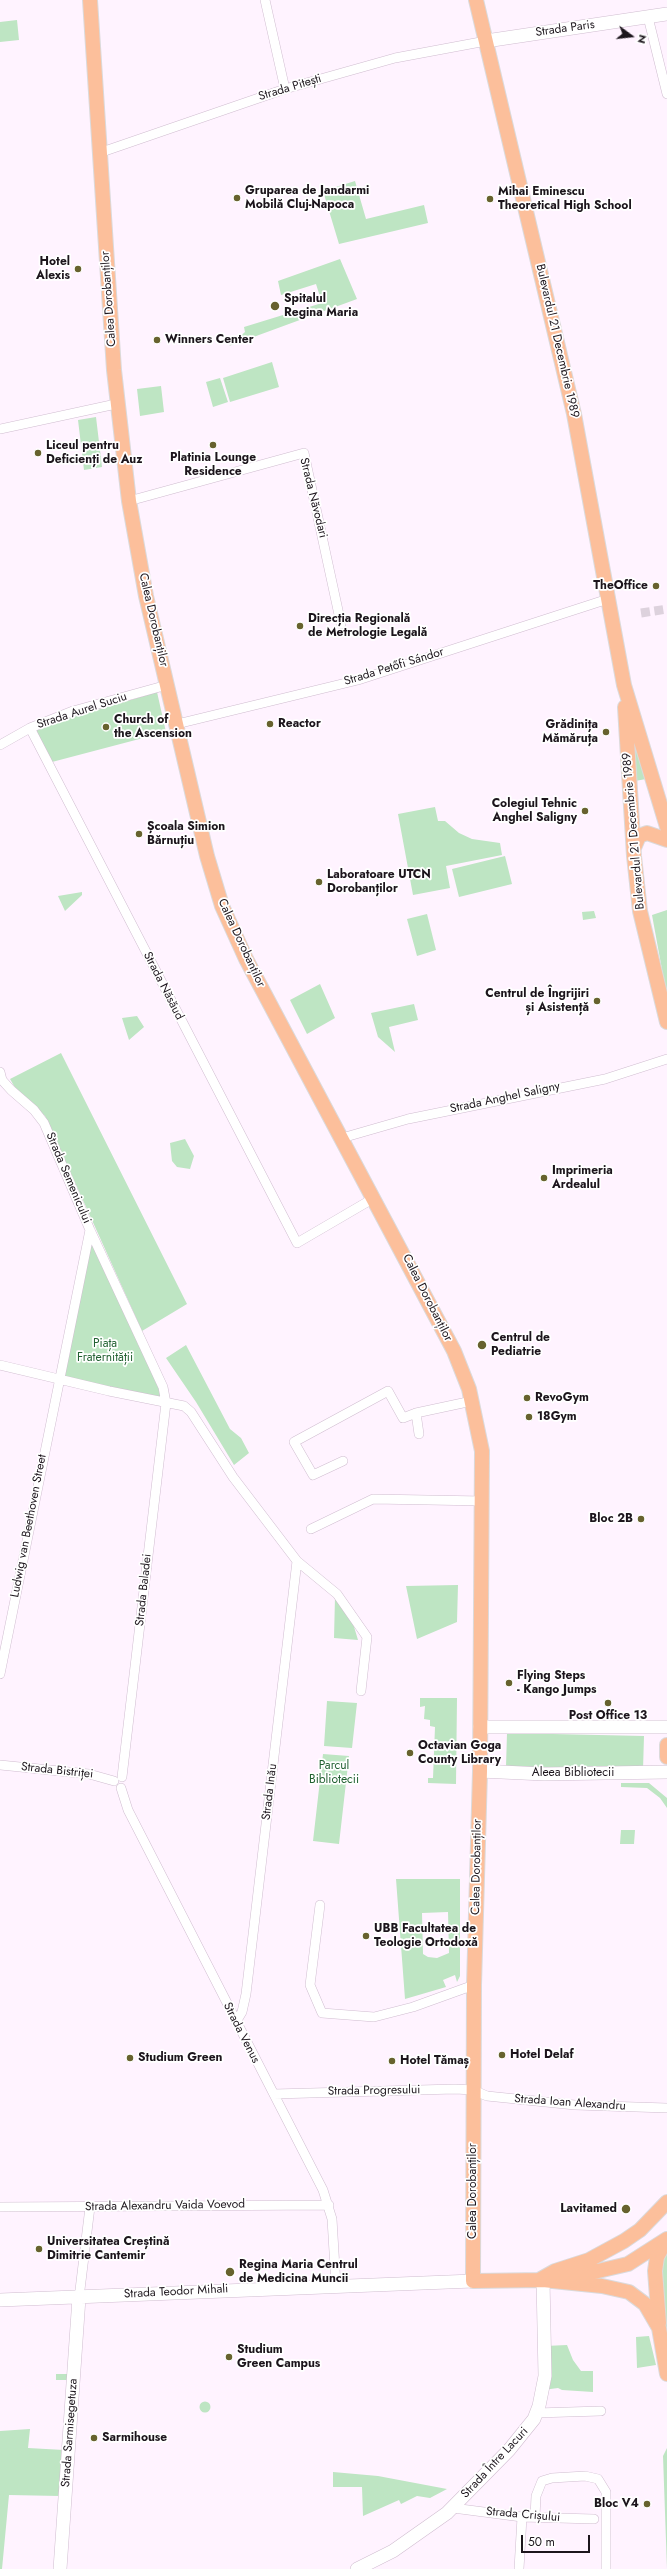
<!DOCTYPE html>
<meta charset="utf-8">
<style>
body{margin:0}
#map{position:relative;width:667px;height:2569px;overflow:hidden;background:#fff3ff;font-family:Jost,sans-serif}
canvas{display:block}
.north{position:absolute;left:611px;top:16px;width:40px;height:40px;-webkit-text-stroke:3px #fff;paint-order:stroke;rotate:105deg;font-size:11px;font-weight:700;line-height:16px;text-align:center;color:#1c151c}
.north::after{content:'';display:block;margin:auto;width:14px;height:18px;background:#1c151c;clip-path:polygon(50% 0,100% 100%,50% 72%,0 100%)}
.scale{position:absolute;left:521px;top:2535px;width:69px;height:18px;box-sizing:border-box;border:2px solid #1c151c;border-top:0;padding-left:5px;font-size:12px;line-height:14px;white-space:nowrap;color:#1c151c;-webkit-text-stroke:3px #fff;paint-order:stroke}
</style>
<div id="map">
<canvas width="667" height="2569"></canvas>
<div class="north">N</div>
<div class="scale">50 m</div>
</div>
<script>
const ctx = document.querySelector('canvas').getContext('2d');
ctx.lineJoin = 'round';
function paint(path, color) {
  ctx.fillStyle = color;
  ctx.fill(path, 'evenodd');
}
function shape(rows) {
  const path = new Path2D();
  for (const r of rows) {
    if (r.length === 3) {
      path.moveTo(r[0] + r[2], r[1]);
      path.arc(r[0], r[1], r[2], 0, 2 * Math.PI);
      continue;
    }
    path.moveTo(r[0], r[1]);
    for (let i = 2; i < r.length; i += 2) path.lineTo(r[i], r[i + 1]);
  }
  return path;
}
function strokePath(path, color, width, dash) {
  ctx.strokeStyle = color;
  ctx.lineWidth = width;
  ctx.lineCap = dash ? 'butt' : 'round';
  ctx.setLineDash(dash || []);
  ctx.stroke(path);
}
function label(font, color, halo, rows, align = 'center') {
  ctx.font = font + ' Jost,sans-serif';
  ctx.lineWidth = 3.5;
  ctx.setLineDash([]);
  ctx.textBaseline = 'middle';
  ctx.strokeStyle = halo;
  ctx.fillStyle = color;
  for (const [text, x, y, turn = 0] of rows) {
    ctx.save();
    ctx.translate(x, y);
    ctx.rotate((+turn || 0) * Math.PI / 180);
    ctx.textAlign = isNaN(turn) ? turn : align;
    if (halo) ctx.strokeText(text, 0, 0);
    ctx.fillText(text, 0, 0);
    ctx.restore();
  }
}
paint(shape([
 [17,20,19,40,0,42,0,22],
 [355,181,366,219,424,205,428,223,339,244,323,191],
 [340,259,357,299,229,346,245,332,244,327,322,303,316,284,281,295,278,281],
 [272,362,279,387,230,402,223,378],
 [220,378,228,402,213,407,206,382],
 [161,386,164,412,140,416,137,389],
 [96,417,102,467,84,470,78,420],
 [157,692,166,732,52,762,34,729],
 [626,694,646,779,635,781],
 [435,807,438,821,445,821,459,833,472,839,500,843,502,855,446,866,450,888,413,895,398,814],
 [505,856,512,884,459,897,452,869],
 [82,892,82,895,65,911,58,896],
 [667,910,667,997,652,915],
 [594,911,596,918,583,920,582,912],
 [427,914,436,950,417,956,407,919],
 [320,984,335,1018,307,1034,290,1000],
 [414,1004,418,1020,389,1027,395,1052,378,1037,371,1013],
 [137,1016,144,1027,129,1040,122,1018],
 [61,1053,187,1304,142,1331,45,1116,17,1091,10,1079],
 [185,1139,194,1156,190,1169,177,1167,172,1161,170,1143],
 [90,1230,166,1403,58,1378],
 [186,1345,230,1429,241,1438,249,1453,234,1465,196,1402,166,1358],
 [458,1585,457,1622,417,1639,406,1586],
 [335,1597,352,1620,358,1640,334,1638],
 [420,1698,457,1698,456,1784,428,1783,428,1778,433,1778,435,1727,430,1726,430,1720,424,1719,425,1706,420,1707],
 [327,1701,357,1703,352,1748,324,1746],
 [507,1733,644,1736,643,1770,506,1767],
 [323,1754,349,1756,339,1844,313,1841],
 [621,1783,649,1783,667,1798,667,1808,660,1798,647,1788,621,1787],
 [621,1830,635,1830,634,1844,620,1844],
 [396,1879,460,1879,460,1976,457,1982,455,1975,443,1980,446,1987,405,1999],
 [448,1912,449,1953,437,1958,428,1957,423,1954,422,1913],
 [667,2243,667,2353,661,2253],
 [649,2336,656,2365,637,2368,636,2337],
 [567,2345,573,2360,581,2371,593,2371,593,2392,562,2390,558,2388,543,2390,545,2346],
 [56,2374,71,2374,71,2380,56,2380],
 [205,2407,5.5],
 [30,2429,28,2448,64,2450,60,2496,9,2495,2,2569,0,2569,0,2431],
 [667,2448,667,2569,663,2456],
 [333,2472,378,2476,447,2489,430,2498,417,2496,401,2504,399,2500,363,2516,362,2487,333,2487]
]), '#bee5c3');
strokePath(shape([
 [641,613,667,609]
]), '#ddd2dd', 9, [9, 4.5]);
const street = shape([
 [265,0,285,89],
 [648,17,667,94],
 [99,153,285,89,395,58,486,41],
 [0,429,116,404],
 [129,501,304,453,341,624],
 [177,724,358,680,608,599],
 [30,728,297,1243,374,1198],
 [0,745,30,728,73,711,167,685],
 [0,1072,2,1080,11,1090,34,1110,44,1123,90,1230,163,1387,166,1403,122,1777],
 [342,1138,408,1119,605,1079,667,1059],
 [0,1365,109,1391,184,1406,191,1412,233,1477,297,1561,337,1594,367,1637,361,1691],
 [419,1434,416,1413,472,1401],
 [343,1461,313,1475,294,1442,388,1391,403,1418,416,1413],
 [311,1529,373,1499,483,1501],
 [0,1674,90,1230],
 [0,1765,89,1774,114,1781],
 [121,1788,128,1810,323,2190,332,2219,336,2285],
 [320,1905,310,1985,322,2013,374,2017,413,2007,474,1985],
 [236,2022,242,2012,246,1994,297,1561],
 [274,2094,455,2089,473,2090,487,2096,575,2105,667,2108],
 [0,2207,329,2205],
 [79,2298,90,2207],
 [536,2413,601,2411],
 [453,2508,522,2517,594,2519],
 [535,2517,536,2496,542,2481,552,2478,585,2476,598,2479,606,2492,606,2569],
 [519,2569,522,2517]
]);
const secondary = shape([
 [486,41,667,14],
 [480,1727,667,1727],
 [480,1771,544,1774,667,1772],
 [0,2300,473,2281],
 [60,2569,79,2298],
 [357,2569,393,2551,447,2513,509,2450,534,2419,539,2406,545,2376,543,2280]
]);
const primary = shape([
 [90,0,114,370,129,501,146,596,207,856,222,906,246,959,454,1351,469,1389,482,1451,480,1771,474,1985,473,2281,543,2280,602,2286,629,2292,645,2304,659,2328,667,2374],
 [476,0,574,414,624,685,667,827],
 [625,707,634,856,640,911,667,1022],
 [634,848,639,836,647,833,667,840],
 [667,1745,667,1757],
 [565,2275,598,2271,628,2264,667,2239],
 [539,2280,555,2271,589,2260,624,2241,640,2230,667,2202],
 [659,2323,655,2271,657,2257,665,2242]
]);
strokePath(street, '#d0bdd0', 10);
strokePath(secondary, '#d0bdd0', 14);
strokePath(primary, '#dbdadb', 16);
strokePath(street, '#fff', 9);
strokePath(secondary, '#fff', 13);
strokePath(primary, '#fcbf9b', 14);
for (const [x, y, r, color] of [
 [237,198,4,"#67622e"],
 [490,199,4,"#67622e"],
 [78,269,4,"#67622e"],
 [275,306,5,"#67622e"],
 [157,340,4,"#67622e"],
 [213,445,4,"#67622e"],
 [38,453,4,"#67622e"],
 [656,586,4,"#67622e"],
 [300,626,4,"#67622e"],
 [270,724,4,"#67622e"],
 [106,727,4,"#67622e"],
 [606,732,4,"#67622e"],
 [585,811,4,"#67622e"],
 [139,834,4,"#67622e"],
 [319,882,4,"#67622e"],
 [597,1001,4,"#67622e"],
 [544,1178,4,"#67622e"],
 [482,1345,5,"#67622e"],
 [527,1398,4,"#67622e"],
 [529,1417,4,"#67622e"],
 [641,1519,4,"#67622e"],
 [509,1683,4,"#67622e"],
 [608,1703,4,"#67622e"],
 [410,1753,4,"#67622e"],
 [366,1936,4,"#67622e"],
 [502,2055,4,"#67622e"],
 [130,2058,4,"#67622e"],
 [392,2061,4,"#67622e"],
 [626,2209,5,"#67622e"],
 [39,2249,4,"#67622e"],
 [230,2272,5,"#67622e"],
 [229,2357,4,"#67622e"],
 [94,2438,4,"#67622e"],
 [647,2504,4,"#67622e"]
]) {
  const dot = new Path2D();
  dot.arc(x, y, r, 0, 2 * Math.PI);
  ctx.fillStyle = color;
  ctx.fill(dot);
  strokePath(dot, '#fff', 1.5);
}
label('12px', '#1c151c', '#fff', [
 ["Strada Paris",565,29,-8],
 ["Strada Pitești",290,88,-17],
 ["Calea Dorobanților",109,299,-94],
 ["Bulevardul 21 Decembrie 1989",557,341,77],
 ["Strada Năvodari",313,498,76],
 ["Calea Dorobanților",153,620,77],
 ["Strada Petőfi Sándor",394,667,-17],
 ["Strada Aurel Suciu",82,711,-18],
 ["Bulevardul 21 Decembrie 1989",634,831,-95],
 ["Calea Dorobanților",241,943,65],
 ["Strada Năsăud",163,986,63],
 ["Strada Anghel Saligny",505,1098,-12],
 ["Strada Semenicului",68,1178,67],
 ["Calea Dorobanților",427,1298,63],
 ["Ludwig van Beethoven Street",29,1526,-79],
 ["Strada Baladei",144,1590,-84],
 ["Strada Bistriței",57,1771,6],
 ["Aleea Bibliotecii",573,1773],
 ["Strada Inău",270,1792,-83],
 ["Calea Dorobanților",477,1867,-89],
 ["Strada Venus",241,2033,63],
 ["Strada Progresului",374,2091,-1],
 ["Strada Ioan Alexandru",570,2103,4],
 ["Calea Dorobanților",473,2191,-90],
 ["Strada Alexandru Vaida Voevod",165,2206,-1],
 ["Strada Teodor Mihali",176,2292,-3],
 ["Strada Sarmisegetuza",70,2433,-86],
 ["Strada Între Lacuri",495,2463,-47],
 ["Strada Crișului",523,2515,5]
]);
label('bold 12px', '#1c151c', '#fff', [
 ["Gruparea de Jandarmi",245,191],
 ["Mobilă Cluj-Napoca",245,205],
 ["Mihai Eminescu",498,192],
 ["Theoretical High School",498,206],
 ["Hotel",70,262,"right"],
 ["Alexis",70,276,"right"],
 ["Spitalul",284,299],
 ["Regina Maria",284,313],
 ["Winners Center",165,340],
 ["Liceul pentru",46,446],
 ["Deficienți de Auz",46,460],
 ["Platinia Lounge",213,458,"center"],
 ["Residence",213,472,"center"],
 ["TheOffice",648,586,"right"],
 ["Direcția Regională",308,619],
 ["de Metrologie Legală",308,633],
 ["Church of",114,720],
 ["the Ascension",114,734],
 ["Reactor",278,724],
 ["Grădinița",598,725,"right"],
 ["Mămăruța",598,739,"right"],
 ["Colegiul Tehnic",577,804,"right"],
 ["Anghel Saligny",577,818,"right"],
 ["Școala Simion",147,827],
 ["Bărnuțiu",147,841],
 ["Laboratoare UTCN",327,875],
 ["Dorobanților",327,889],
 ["Centrul de Îngrijiri",589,994,"right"],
 ["și Asistență",589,1008,"right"],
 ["Imprimeria",552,1171],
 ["Ardealul",552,1185],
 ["Centrul de",491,1338],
 ["Pediatrie",491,1352],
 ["RevoGym",535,1398],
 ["18Gym",537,1417],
 ["Bloc 2B",633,1519,"right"],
 ["Flying Steps",517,1676],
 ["- Kango Jumps",517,1690],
 ["Post Office 13",608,1716,"center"],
 ["Octavian Goga",418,1746],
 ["County Library",418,1760],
 ["UBB Facultatea de",374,1929],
 ["Teologie Ortodoxă",374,1943],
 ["Hotel Delaf",510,2055],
 ["Studium Green",138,2058],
 ["Hotel Tămaș",400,2061],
 ["Lavitamed",617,2209,"right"],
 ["Universitatea Creștină",47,2242],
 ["Dimitrie Cantemir",47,2256],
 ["Regina Maria Centrul",239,2265],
 ["de Medicina Muncii",239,2279],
 ["Studium",237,2350],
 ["Green Campus",237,2364],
 ["Sarmihouse",102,2438],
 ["Bloc V4",639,2504,"right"]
], 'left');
label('12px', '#226132', '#fff', [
 ["Piața",105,1344],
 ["Fraternității",105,1358],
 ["Parcul",334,1766],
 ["Bibliotecii",334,1780]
]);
</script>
